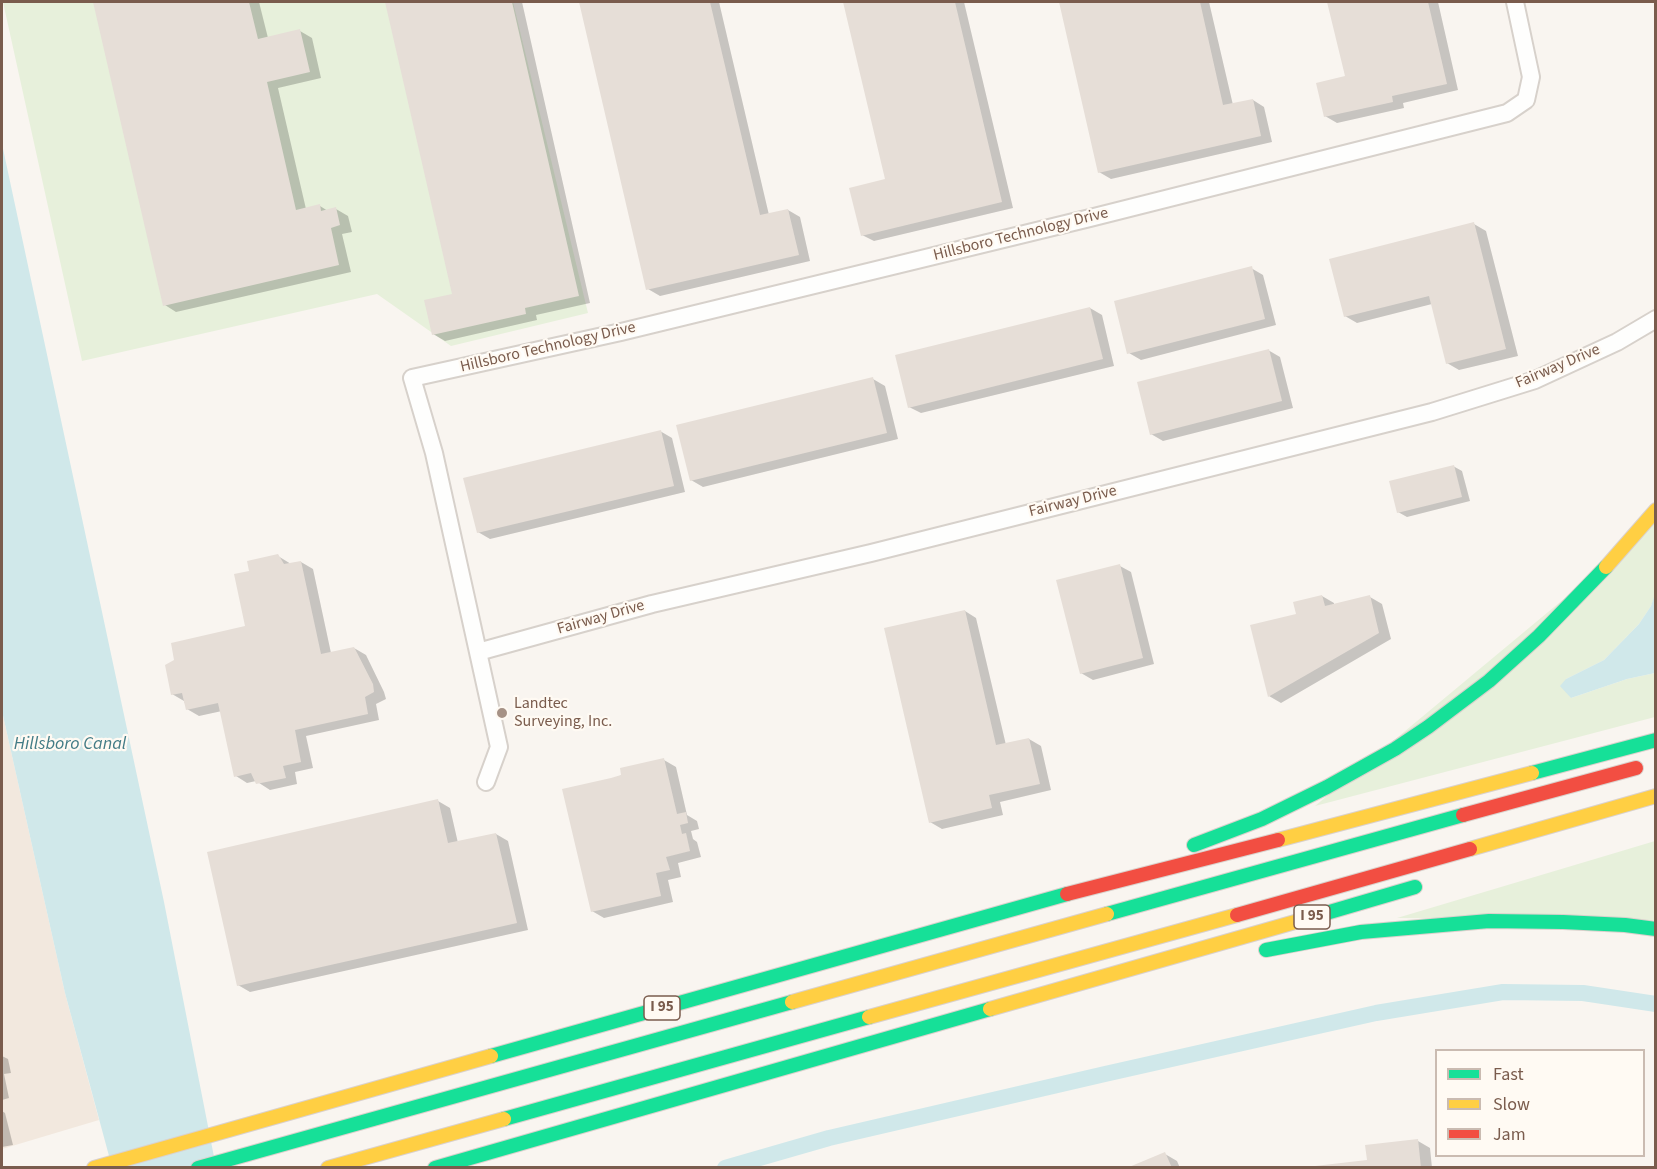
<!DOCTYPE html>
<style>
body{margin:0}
#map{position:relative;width:1657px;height:1169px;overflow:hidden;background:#f9f5f0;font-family:"Source Sans 3",sans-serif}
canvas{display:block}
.frame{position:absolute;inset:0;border:3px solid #7a5c4d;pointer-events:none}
.legend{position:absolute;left:1435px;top:1049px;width:210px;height:108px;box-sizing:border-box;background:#fffaf3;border:2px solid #cabbb1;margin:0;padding:8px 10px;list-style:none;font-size:18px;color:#7a5c4d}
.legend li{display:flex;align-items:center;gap:12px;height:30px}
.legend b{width:30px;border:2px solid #cabbb1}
</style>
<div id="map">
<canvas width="1657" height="1169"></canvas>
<div class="frame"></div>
<ul class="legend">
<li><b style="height:8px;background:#16e098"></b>Fast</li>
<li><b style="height:8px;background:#ffcf43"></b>Slow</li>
<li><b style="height:8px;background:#f24e42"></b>Jam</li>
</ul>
</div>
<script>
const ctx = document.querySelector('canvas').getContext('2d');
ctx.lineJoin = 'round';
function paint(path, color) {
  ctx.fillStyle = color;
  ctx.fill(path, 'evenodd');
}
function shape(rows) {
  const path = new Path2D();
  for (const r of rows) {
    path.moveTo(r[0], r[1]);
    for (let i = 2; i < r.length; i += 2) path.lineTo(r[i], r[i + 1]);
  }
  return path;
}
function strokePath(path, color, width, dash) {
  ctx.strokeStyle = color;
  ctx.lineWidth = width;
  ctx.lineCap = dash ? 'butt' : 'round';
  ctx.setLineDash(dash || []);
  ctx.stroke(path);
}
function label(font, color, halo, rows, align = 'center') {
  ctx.font = font + ' "Source Sans 3",sans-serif';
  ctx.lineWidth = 4.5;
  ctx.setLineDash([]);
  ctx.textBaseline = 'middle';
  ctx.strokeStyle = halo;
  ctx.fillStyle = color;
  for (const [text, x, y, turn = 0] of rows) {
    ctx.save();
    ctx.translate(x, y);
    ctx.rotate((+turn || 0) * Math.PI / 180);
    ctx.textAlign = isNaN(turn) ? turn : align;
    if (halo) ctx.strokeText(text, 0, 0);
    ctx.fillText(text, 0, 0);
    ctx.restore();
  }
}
paint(shape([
 [2,711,65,993,99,1120,2,1149]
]), '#f2e8de');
paint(shape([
 [3,2,513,2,588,313,451,346,377,294,82,361],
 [1655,523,1656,594,1651,606,1639,624,1604,660,1566,679,1571,698,1627,679,1655,673,1655,717,1315,806],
 [1655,841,1655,920,1397,918,1615,853]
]), '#e7f0db');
paint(shape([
 [2,144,164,902,216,1167,112,1167,65,993,2,711],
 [1655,594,1655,673,1627,679,1571,698,1560,686,1566,679,1604,660,1639,624,1651,606]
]), '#d0e8ea');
paint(shape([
 [94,2,259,2,268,38,300,31,312,38,321,78,278,88,306,209,320,206,328,211,336,209,348,216,352,232,342,234,351,272,176,312,165,305],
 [387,2,522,2,590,303,536,315,537,320,445,341,433,334,453,295],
 [581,2,719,2,769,215,788,210,800,217,810,261,660,296,648,289],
 [844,2,964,2,1013,208,874,241,862,235,886,180],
 [1060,2,1209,2,1233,105,1253,100,1264,107,1272,142,1111,179,1099,172],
 [1329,2,1438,2,1458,90,1403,103,1404,108,1337,123,1325,116,1346,78],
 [1474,224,1486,231,1518,356,1459,370,1447,363,1432,304,1357,323,1345,316],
 [1251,268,1263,275,1276,325,1141,360,1129,353],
 [1090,308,1102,315,1114,366,921,413,909,407],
 [1268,350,1280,357,1293,408,1163,441,1151,434],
 [873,379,885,386,898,439,703,487,691,480],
 [660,431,672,438,685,492,490,539,478,532],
 [1453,466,1462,471,1470,501,1407,517,1398,512],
 [278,556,291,564,301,562,313,569,331,653,354,648,366,655,384,692,386,699,376,704,379,720,306,736,313,768,295,772,297,784,270,790,256,781,247,783,236,776,222,711,199,716,187,709,184,701,172,694,247,628,251,572],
 [1120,566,1131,572,1154,664,1093,680,1081,673],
 [1322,596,1334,603,1334,606,1370,597,1382,604,1391,639,1281,703,1269,696,1298,615],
 [965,611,976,618,1006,745,1029,739,1041,746,1051,790,1000,802,1003,815,942,829,930,822],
 [664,760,676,767,687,815,697,821,699,829,691,831,693,839,697,842,701,857,678,863,681,877,668,880,673,902,604,918,592,911,611,779],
 [438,801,450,808,458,843,496,834,508,841,528,930,250,992,238,985],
 [2,1056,8,1059,11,1073,4,1074,9,1098,2,1100],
 [2,1111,5,1113,13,1145,2,1147],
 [1418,1141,1430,1148,1432,1168,1315,1168,1368,1162],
 [1165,1154,1177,1161,1180,1168,1133,1168]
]), '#0003');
strokePath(shape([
 [725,1168,829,1138,1105,1074,1376,1013,1503,992,1583,993,1656,1004]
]), '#d0e8ea', 16);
paint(shape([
 [93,2,249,2,258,39,300,29,310,72,267,82,296,210,320,204,321,211,336,207,340,225,331,228,339,265,163,306],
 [385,2,512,2,579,296,525,308,526,314,432,335,424,300,452,294],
 [579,2,710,2,760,215,788,209,799,255,646,290],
 [843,2,955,2,1002,202,861,236,849,188,885,179],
 [1059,2,1200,2,1223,105,1253,99,1261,136,1098,173],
 [1327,2,1428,2,1447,84,1392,96,1393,102,1324,117,1316,83,1345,76],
 [1474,222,1506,349,1446,364,1429,296,1344,317,1329,259],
 [1252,266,1265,319,1127,354,1114,301],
 [1090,307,1103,359,908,408,895,355],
 [1269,349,1282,401,1150,435,1137,382],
 [873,377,887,433,690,481,676,425],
 [661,430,674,486,477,533,463,478],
 [1454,465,1462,497,1397,513,1389,481],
 [278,554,284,564,301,561,321,654,354,647,373,684,374,692,365,697,368,714,295,730,301,762,283,766,286,778,256,784,251,773,234,777,218,703,186,710,182,693,171,695,165,665,174,660,171,643,245,626,234,574,249,571,247,561],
 [1120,564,1143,658,1080,674,1056,580],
 [1322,595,1325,606,1370,595,1379,633,1268,697,1250,625,1296,614,1293,602],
 [965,610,996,745,1029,738,1040,784,989,795,992,808,929,823,884,628],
 [664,758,677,814,686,812,688,823,680,825,682,834,686,833,690,851,666,857,670,870,656,873,661,896,591,912,562,789,611,778,621,775,620,768],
 [438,799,448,843,496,833,517,923,237,986,207,852],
 [1418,1139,1421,1168,1316,1168,1315,1166,1367,1160,1365,1145],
 [1165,1152,1172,1168,1129,1168,1129,1167]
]), '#e6ded7');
const street = shape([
 [478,652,652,604,871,553,1432,412,1535,380,1617,342,1656,319],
 [486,782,499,747,434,453,412,378,621,332,1090,218,1507,113,1526,100,1531,77,1515,2]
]);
const fast = shape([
 [1532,773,1656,740],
 [1194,845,1262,819,1327,787,1395,749,1428,727,1489,681,1539,636,1606,567],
 [1107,914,1463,815],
 [1316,916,1415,887],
 [1266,950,1361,932,1489,921,1563,922,1625,925,1656,929],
 [491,1056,1067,894],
 [504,1119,869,1017],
 [198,1168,792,1002],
 [435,1168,990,1009]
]);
const slow = shape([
 [1606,567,1656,510],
 [1278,840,1532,773],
 [1470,849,1656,796],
 [792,1002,1107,914],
 [990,1009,1316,916],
 [869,1017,1237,915],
 [94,1168,491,1056],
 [328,1168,504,1119]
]);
const jam = shape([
 [1463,815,1636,768],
 [1067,894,1278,840],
 [1237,915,1470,849]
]);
strokePath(street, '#d7d1cb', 20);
strokePath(fast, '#dad1cc', 16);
strokePath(slow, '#dad1cc', 16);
strokePath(jam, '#dad1cc', 16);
strokePath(street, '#fefefd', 16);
strokePath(fast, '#16e098', 14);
strokePath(slow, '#ffcf43', 14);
strokePath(jam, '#f24e42', 14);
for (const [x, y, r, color] of [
 [502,713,6,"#a69286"]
]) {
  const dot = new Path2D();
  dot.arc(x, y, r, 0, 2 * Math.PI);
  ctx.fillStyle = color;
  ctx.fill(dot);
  strokePath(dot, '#fffaf3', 2);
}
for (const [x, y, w] of [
 [1312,917,36],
 [662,1008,36]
]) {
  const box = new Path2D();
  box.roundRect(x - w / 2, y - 12, w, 24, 4.5);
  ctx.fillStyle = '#fffaf3';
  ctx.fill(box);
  strokePath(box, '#7a5c4d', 1.5);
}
label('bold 15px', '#7a5c4d', null, [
 ["I 95",1312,917],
 ["I 95",662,1008]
]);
label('16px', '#7a5c4d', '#fffaf3', [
 ["Hillsboro Technology Drive",1021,235,-14],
 ["Hillsboro Technology Drive",548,348,-13],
 ["Fairway Drive",1558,367,-23],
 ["Fairway Drive",1073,502,-14],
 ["Fairway Drive",601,618,-16]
]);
label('16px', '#7a5c4d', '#fffaf3', [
 ["Landtec",514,704],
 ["Surveying, Inc.",514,722]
], 'left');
label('italic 18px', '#437c86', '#fffaf3', [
 ["Hillsboro Canal",70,745]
]);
</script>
